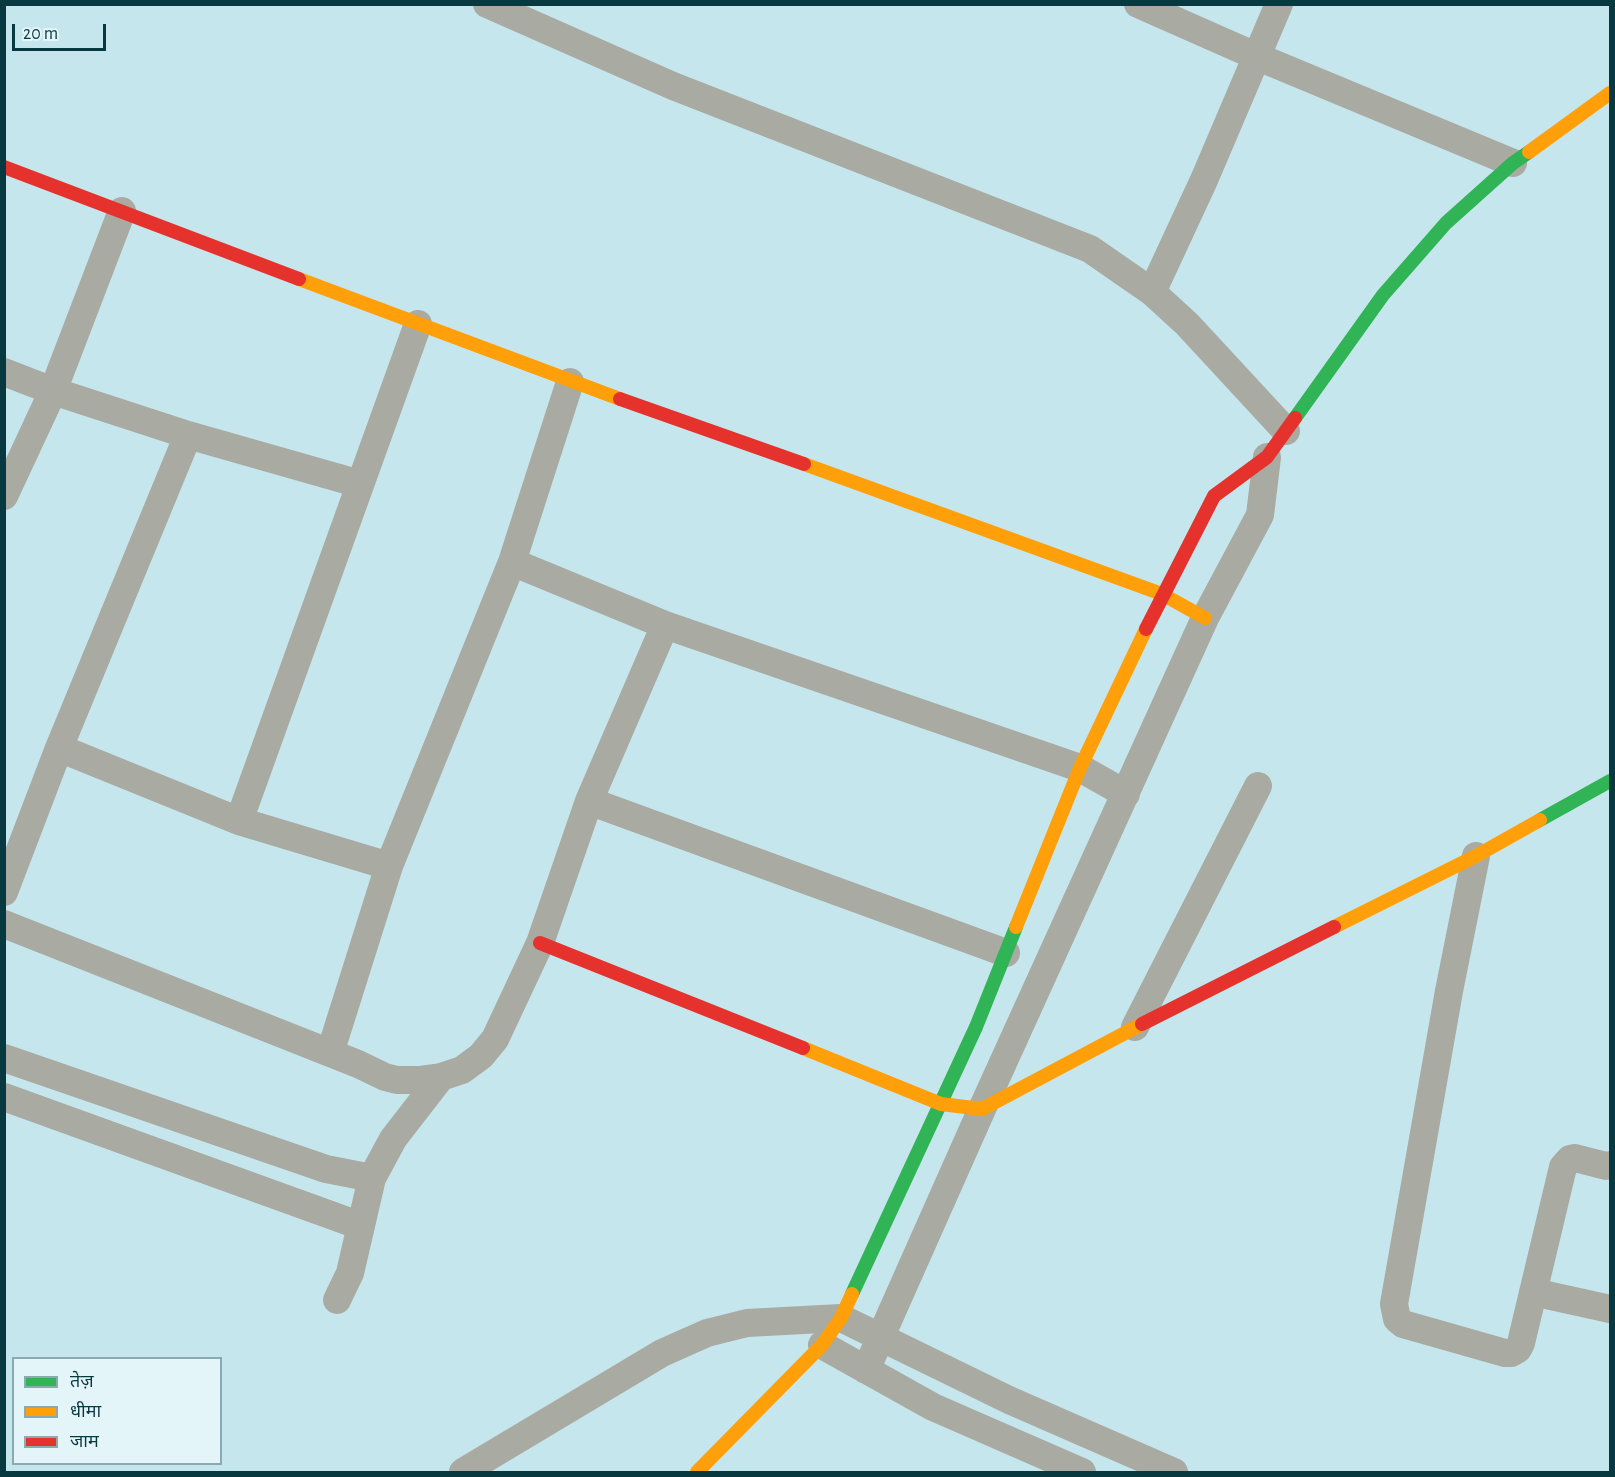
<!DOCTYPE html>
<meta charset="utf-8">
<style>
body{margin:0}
#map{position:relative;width:1615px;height:1477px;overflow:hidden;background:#c5e6ec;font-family:"Alegreya Sans","Noto Sans Devanagari",sans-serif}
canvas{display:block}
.frame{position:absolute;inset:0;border:6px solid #083941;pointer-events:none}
.legend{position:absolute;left:12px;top:1357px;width:210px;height:108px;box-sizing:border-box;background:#e3f5f9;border:2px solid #8baaaf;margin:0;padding:8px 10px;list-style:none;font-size:18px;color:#083941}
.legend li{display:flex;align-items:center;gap:12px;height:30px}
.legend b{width:30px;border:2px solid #8baaaf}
.scale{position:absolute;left:12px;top:24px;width:94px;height:27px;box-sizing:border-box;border:3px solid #083941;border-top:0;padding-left:8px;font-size:18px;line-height:21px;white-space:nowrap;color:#083941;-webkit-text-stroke:4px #e3f5f9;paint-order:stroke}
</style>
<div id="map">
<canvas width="1615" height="1477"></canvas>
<div class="frame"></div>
<ul class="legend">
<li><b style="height:8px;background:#30b455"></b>तेज़</li>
<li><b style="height:8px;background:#ff9f0a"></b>धीमा</li>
<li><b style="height:8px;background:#e5322d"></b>जाम</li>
</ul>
<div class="scale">20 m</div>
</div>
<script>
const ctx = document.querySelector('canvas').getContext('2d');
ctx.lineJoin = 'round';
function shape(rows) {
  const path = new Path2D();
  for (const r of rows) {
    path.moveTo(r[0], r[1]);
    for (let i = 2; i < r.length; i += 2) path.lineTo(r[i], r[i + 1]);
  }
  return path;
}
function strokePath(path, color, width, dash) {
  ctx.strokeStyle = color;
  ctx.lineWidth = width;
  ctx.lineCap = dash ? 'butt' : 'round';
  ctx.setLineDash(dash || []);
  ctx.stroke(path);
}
strokePath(shape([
 [487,4,673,86,1090,249,1152,292,1187,324,1286,431],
 [1138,4,1258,57,1513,163],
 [1152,292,1204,180,1279,4],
 [4,372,53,391,188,435,360,484],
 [4,496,53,391,122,211],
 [512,562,665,625,1080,768,1126,794],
 [59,748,239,821,389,866],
 [589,801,1006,953],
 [239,821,418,324],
 [1476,856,1449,991,1394,1304,1397,1319,1403,1324,1505,1353,1511,1353,1518,1349,1521,1343,1563,1167,1570,1159,1575,1158,1606,1166,1610,1165],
 [4,892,59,748,188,435],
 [4,924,358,1064,385,1077,397,1080,419,1080,441,1077,462,1070,481,1056,495,1039,518,990,540,943,589,801,665,625],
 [1135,1027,1258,786],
 [330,1053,389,866,512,562,570,382],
 [4,1058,326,1169,372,1178],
 [4,1097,361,1226],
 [1533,1292,1610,1309],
 [337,1300,350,1273,372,1178,393,1139,441,1077],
 [822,1345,933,1407,1082,1472],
 [866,1370,982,1109,1205,618,1260,515,1267,457],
 [463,1472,662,1353,707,1333,747,1323,841,1318,1009,1400,1174,1472]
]), '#a9aaa2', 28);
strokePath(shape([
 [1295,418,1383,295,1446,223,1513,163,1529,152],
 [1540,820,1610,781],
 [852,1294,976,1027,1016,927]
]), '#30b455', 14);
strokePath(shape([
 [1529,152,1610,93],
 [299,279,620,399],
 [804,464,1162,594,1205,618],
 [1016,927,1080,768,1146,629],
 [1334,927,1476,856,1540,820],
 [803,1048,941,1104,982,1109,1142,1024],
 [697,1472,822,1345,841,1318,852,1294]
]), '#ff9f0a', 14);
strokePath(shape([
 [4,167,299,279],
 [620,399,804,464],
 [1146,629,1214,496,1267,457,1295,418],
 [540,943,803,1048],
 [1142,1024,1334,927]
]), '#e5322d', 14);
</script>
